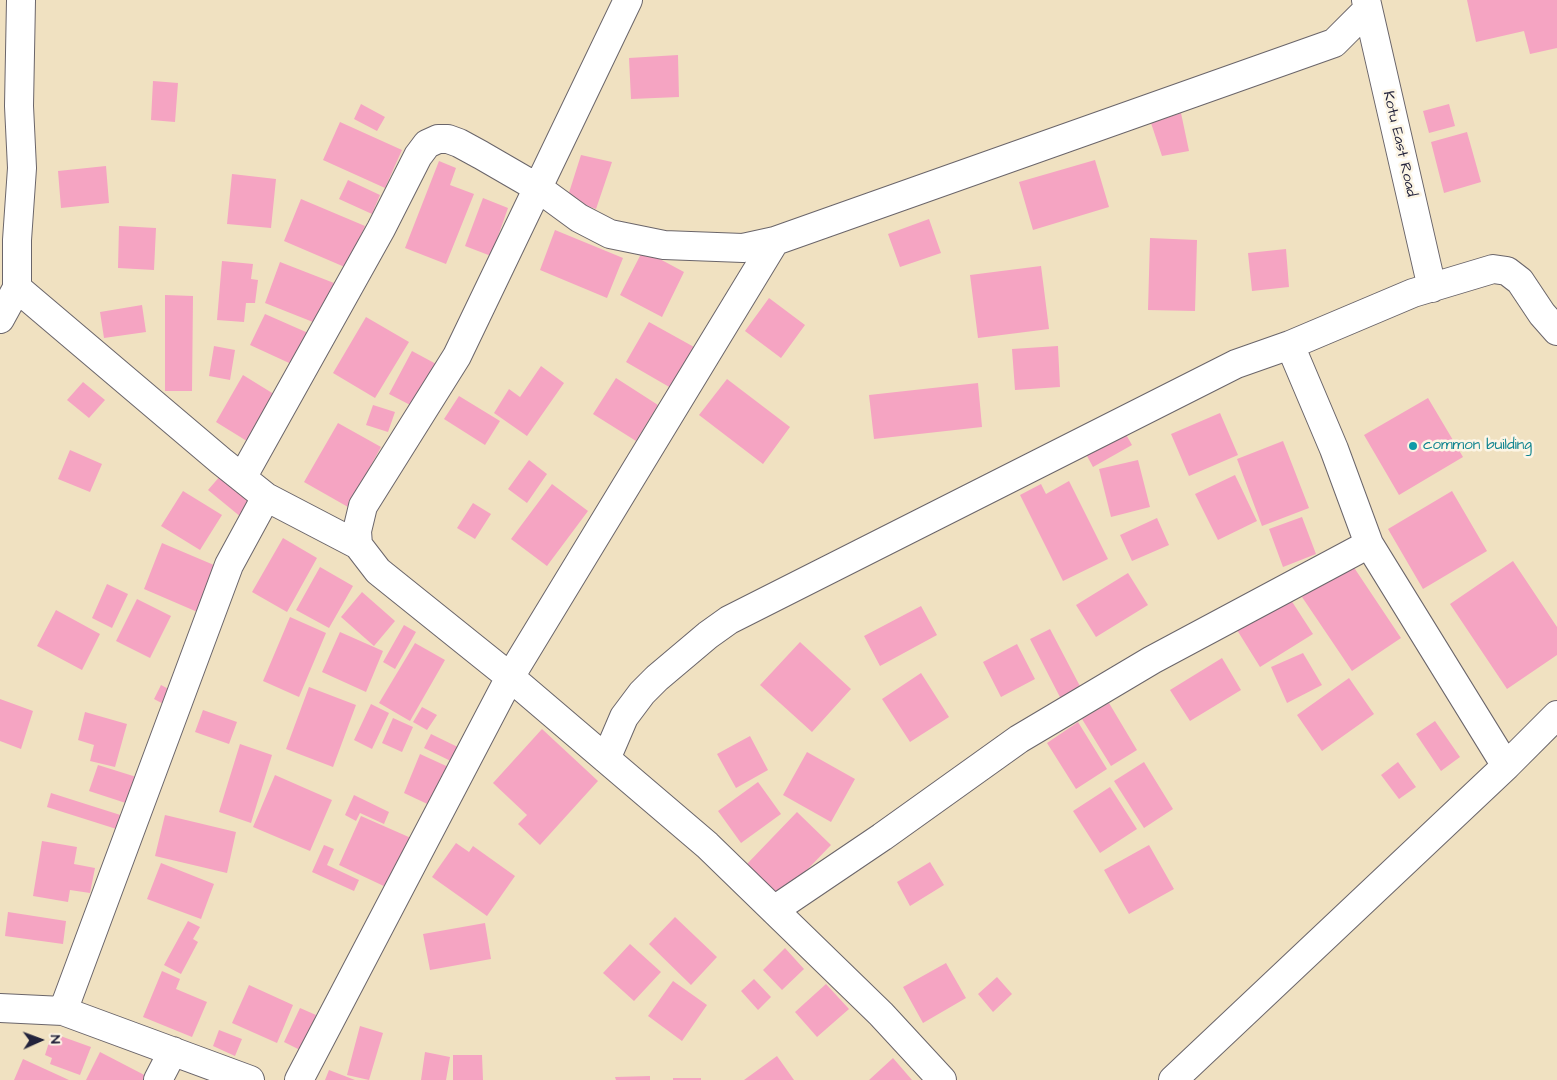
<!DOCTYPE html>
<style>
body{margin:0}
#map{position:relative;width:1557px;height:1080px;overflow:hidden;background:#f0e1c1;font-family:"Architects Daughter",sans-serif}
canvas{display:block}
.north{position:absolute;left:15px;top:1015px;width:50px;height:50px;-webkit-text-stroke:4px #fcf5e5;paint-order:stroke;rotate:88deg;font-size:14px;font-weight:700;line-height:20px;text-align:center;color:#22223b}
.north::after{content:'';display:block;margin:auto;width:18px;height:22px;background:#22223b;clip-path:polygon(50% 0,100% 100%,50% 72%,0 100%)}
</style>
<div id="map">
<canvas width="1557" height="1080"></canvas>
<div class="north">N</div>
</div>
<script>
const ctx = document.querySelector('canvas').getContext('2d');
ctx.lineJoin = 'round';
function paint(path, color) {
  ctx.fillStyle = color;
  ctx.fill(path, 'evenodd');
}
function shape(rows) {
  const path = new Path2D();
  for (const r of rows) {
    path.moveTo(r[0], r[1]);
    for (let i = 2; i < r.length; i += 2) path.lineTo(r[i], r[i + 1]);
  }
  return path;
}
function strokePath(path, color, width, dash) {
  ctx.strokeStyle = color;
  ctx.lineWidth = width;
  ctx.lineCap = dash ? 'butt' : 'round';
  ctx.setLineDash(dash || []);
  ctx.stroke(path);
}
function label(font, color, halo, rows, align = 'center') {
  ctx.font = font + ' "Architects Daughter",sans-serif';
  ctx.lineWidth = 5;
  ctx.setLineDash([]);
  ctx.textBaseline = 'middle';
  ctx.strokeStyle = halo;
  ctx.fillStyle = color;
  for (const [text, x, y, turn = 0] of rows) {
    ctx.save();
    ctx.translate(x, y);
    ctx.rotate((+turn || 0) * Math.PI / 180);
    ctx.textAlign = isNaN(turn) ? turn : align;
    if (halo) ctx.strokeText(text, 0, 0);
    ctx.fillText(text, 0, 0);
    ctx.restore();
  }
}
paint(shape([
 [1467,0,1557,0,1557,48,1530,54,1524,31,1476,42],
 [678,55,679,97,631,99,629,58],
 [153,81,178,83,175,122,151,120],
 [361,104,385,117,377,131,354,119],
 [1449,104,1455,126,1429,133,1423,111],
 [1181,113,1189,151,1162,156,1151,123],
 [340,122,402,150,385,188,323,160],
 [1467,132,1481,182,1444,193,1431,142],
 [581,155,612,162,596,209,567,199],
 [1095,160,1109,207,1033,230,1019,182],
 [439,161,456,168,450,185,474,194,446,264,405,248],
 [106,166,109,203,61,208,58,171],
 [232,174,276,179,271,228,227,224],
 [348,180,380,195,372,214,339,199],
 [483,198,508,208,491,256,465,246],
 [301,199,365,226,347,268,284,241],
 [929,219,941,253,900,267,888,234],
 [119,226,156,228,154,270,118,268],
 [555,230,623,258,607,298,540,270],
 [1150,238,1197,240,1195,311,1148,310],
 [1286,249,1289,287,1252,291,1248,253],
 [643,250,684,272,662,317,620,295],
 [222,261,253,264,251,279,258,280,255,303,246,303,244,322,217,320],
 [280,262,334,283,318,324,265,303],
 [1041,266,1049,329,978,338,970,275],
 [165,295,193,296,192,391,165,391],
 [769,298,805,325,781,358,745,331],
 [142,305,146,332,104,338,100,312],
 [265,314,315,336,300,368,250,345],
 [366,317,409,342,375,398,333,373],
 [649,322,694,347,671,388,626,362],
 [214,346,235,350,230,380,209,376],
 [1058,346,1060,387,1015,390,1012,349],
 [412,351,438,365,416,408,389,394],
 [541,366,564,383,527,436,494,413,509,389,520,397],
 [243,375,277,396,250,443,216,422],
 [616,378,658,405,636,441,593,414],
 [727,379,790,427,763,464,699,415],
 [83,382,105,400,89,418,67,400],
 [978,383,982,427,874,439,869,395],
 [459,396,500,421,485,445,444,419],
 [1428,398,1463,457,1399,495,1364,435],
 [373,405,395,412,388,432,366,425],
 [1220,413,1238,455,1189,476,1171,434],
 [338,423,381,447,348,507,304,482],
 [1120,424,1132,445,1093,467,1081,445],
 [1283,441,1309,508,1262,526,1237,459],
 [70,450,102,464,90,492,58,479],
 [529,460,547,474,527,503,508,489],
 [1138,460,1150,507,1111,517,1099,469],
 [221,475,259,507,247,522,208,490],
 [1235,475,1257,521,1218,540,1195,494],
 [1069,481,1108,559,1063,581,1020,495,1041,484,1046,494],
 [552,484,588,511,547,566,511,539],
 [183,491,222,515,200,550,161,526],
 [1452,491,1487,551,1423,589,1388,529],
 [473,503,491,514,475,539,457,528],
 [1302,517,1316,554,1283,567,1269,529],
 [1157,518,1169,545,1132,561,1120,535],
 [283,538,317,558,287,612,252,592],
 [162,543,221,568,202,614,144,589],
 [1513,561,1557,627,1557,655,1507,689,1450,604],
 [1351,563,1401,638,1352,671,1302,597],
 [320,567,353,586,329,628,296,610],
 [1128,573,1148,605,1096,637,1076,605],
 [107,584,128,594,112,628,92,618],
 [362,592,395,621,374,646,341,617],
 [1289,597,1313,634,1260,667,1237,630],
 [137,599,171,616,150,658,116,641],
 [921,606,937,635,880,666,864,636],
 [56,610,100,634,82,670,37,646],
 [290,617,326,633,299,697,263,681],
 [404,625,416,632,395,669,383,662],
 [1050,629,1082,690,1062,701,1030,639],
 [340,632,383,651,366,692,322,672],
 [800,642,851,689,812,732,760,685],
 [415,643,445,660,410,721,379,703],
 [1017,644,1035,679,1001,697,983,662],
 [1303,653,1322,685,1287,703,1271,667],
 [1222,658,1241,690,1190,721,1170,690],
 [921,673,949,717,910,742,882,699],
 [1349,678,1374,714,1322,751,1297,715],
 [161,685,178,694,171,708,154,699],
 [309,687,356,705,333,767,286,749],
 [0,699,33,711,21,749,0,741],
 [1109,703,1137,750,1111,766,1082,719],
 [371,704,389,713,372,749,354,740],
 [422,707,437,715,427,730,413,722],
 [203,710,237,722,229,744,195,732],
 [85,712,127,724,115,767,90,761,94,745,78,740],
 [393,718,413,727,402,752,382,743],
 [1435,721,1460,757,1441,771,1416,734],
 [1078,722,1107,769,1076,789,1047,743],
 [542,729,598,781,540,845,518,824,527,815,493,783],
 [431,734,468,752,461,766,424,748],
 [750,736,768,770,736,788,717,754],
 [240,744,272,755,251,823,219,812],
 [807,752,855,779,831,822,783,795],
 [420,754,455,770,438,809,404,793],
 [1144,762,1173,809,1144,828,1114,781],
 [1398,762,1416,787,1399,799,1381,775],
 [98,765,146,780,138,807,89,791],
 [275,775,332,800,310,851,253,827],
 [758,782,781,814,741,843,718,811],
 [1110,787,1137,829,1100,853,1073,811],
 [51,793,133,819,129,833,47,807],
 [354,795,389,812,384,824,360,813,356,821,345,815],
 [797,812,831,845,780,898,746,865],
 [165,815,236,832,227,873,155,856],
 [361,816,411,838,388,888,339,865],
 [42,841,77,847,74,864,95,868,90,893,70,890,68,902,33,896],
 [456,843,469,852,473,846,515,876,487,916,432,877],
 [324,845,334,849,327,865,359,880,354,891,312,872],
 [1149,845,1174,889,1129,914,1104,870],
 [930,862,944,885,910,906,897,882],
 [161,863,214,884,201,919,147,899],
 [8,912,66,921,63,944,5,936],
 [675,917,717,957,691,985,649,944],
 [188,921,200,927,193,939,198,942,181,974,164,965],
 [485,923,491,959,430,970,423,934],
 [630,944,661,972,634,1001,603,973],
 [785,948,804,969,782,990,763,970],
 [946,963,966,998,923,1023,903,987],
 [162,971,180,979,176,989,207,1002,192,1037,143,1017],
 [997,977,1012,994,993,1012,978,994],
 [754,979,771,997,758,1010,741,991],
 [673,981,707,1005,682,1041,648,1016],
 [826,984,849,1009,817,1037,795,1012],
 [249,985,293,1005,277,1043,232,1023],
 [300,1008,316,1015,300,1050,284,1042],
 [360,1026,383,1033,369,1080,347,1075],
 [219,1030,242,1039,235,1056,213,1046],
 [52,1033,91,1047,80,1075,50,1064,52,1058,45,1055],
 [100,1052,154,1080,86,1080],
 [425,1052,450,1057,446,1080,421,1080],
 [453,1055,482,1055,483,1080,453,1080],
 [777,1056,794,1080,744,1080],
 [893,1058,912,1080,869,1080],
 [23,1059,69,1080,14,1080],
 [329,1070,355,1080,325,1080],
 [650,1076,650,1080,616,1080,615,1077],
 [673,1078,701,1078,701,1080,673,1080]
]), '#f5a4c2');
const street = shape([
 [628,0,457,356,363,506,357,531,358,545,378,571,510,677,707,845,881,1014,942,1080],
 [1366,0,1432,288],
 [17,288,221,461,266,497,358,545],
 [0,319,17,288,17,240,22,168,19,106,21,0],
 [1290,345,1334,449,1369,544,1506,766],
 [242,478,381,229,418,156,427,144,438,139,448,139,459,143,481,155,538,188,579,218,610,234,664,245,743,248,775,241,1334,43,1368,9],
 [606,759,624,717,642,693,657,678,708,635,729,620,1236,364,1290,345,1413,293,1493,269,1507,271,1520,281,1542,314,1557,331],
 [774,910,882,837,1019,739,1152,660,1369,544],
 [0,1008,63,1011,250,1080],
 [63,1011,229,565,266,497],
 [158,1080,173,1051],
 [299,1080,510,677,775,241],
 [1173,1080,1506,766,1557,715]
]);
strokePath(street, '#6a656a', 30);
strokePath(street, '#fff', 28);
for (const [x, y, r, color] of [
 [1413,446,5,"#0f9aa8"]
]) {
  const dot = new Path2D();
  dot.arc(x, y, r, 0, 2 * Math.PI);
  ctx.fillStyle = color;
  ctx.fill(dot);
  strokePath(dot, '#fcf5e5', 2);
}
label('15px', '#22223b', '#fcf5e5', [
 ["Kotu East Road",1399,144,77]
]);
label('15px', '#0d838f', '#fcf5e5', [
 ["common building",1423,446]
], 'left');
</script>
